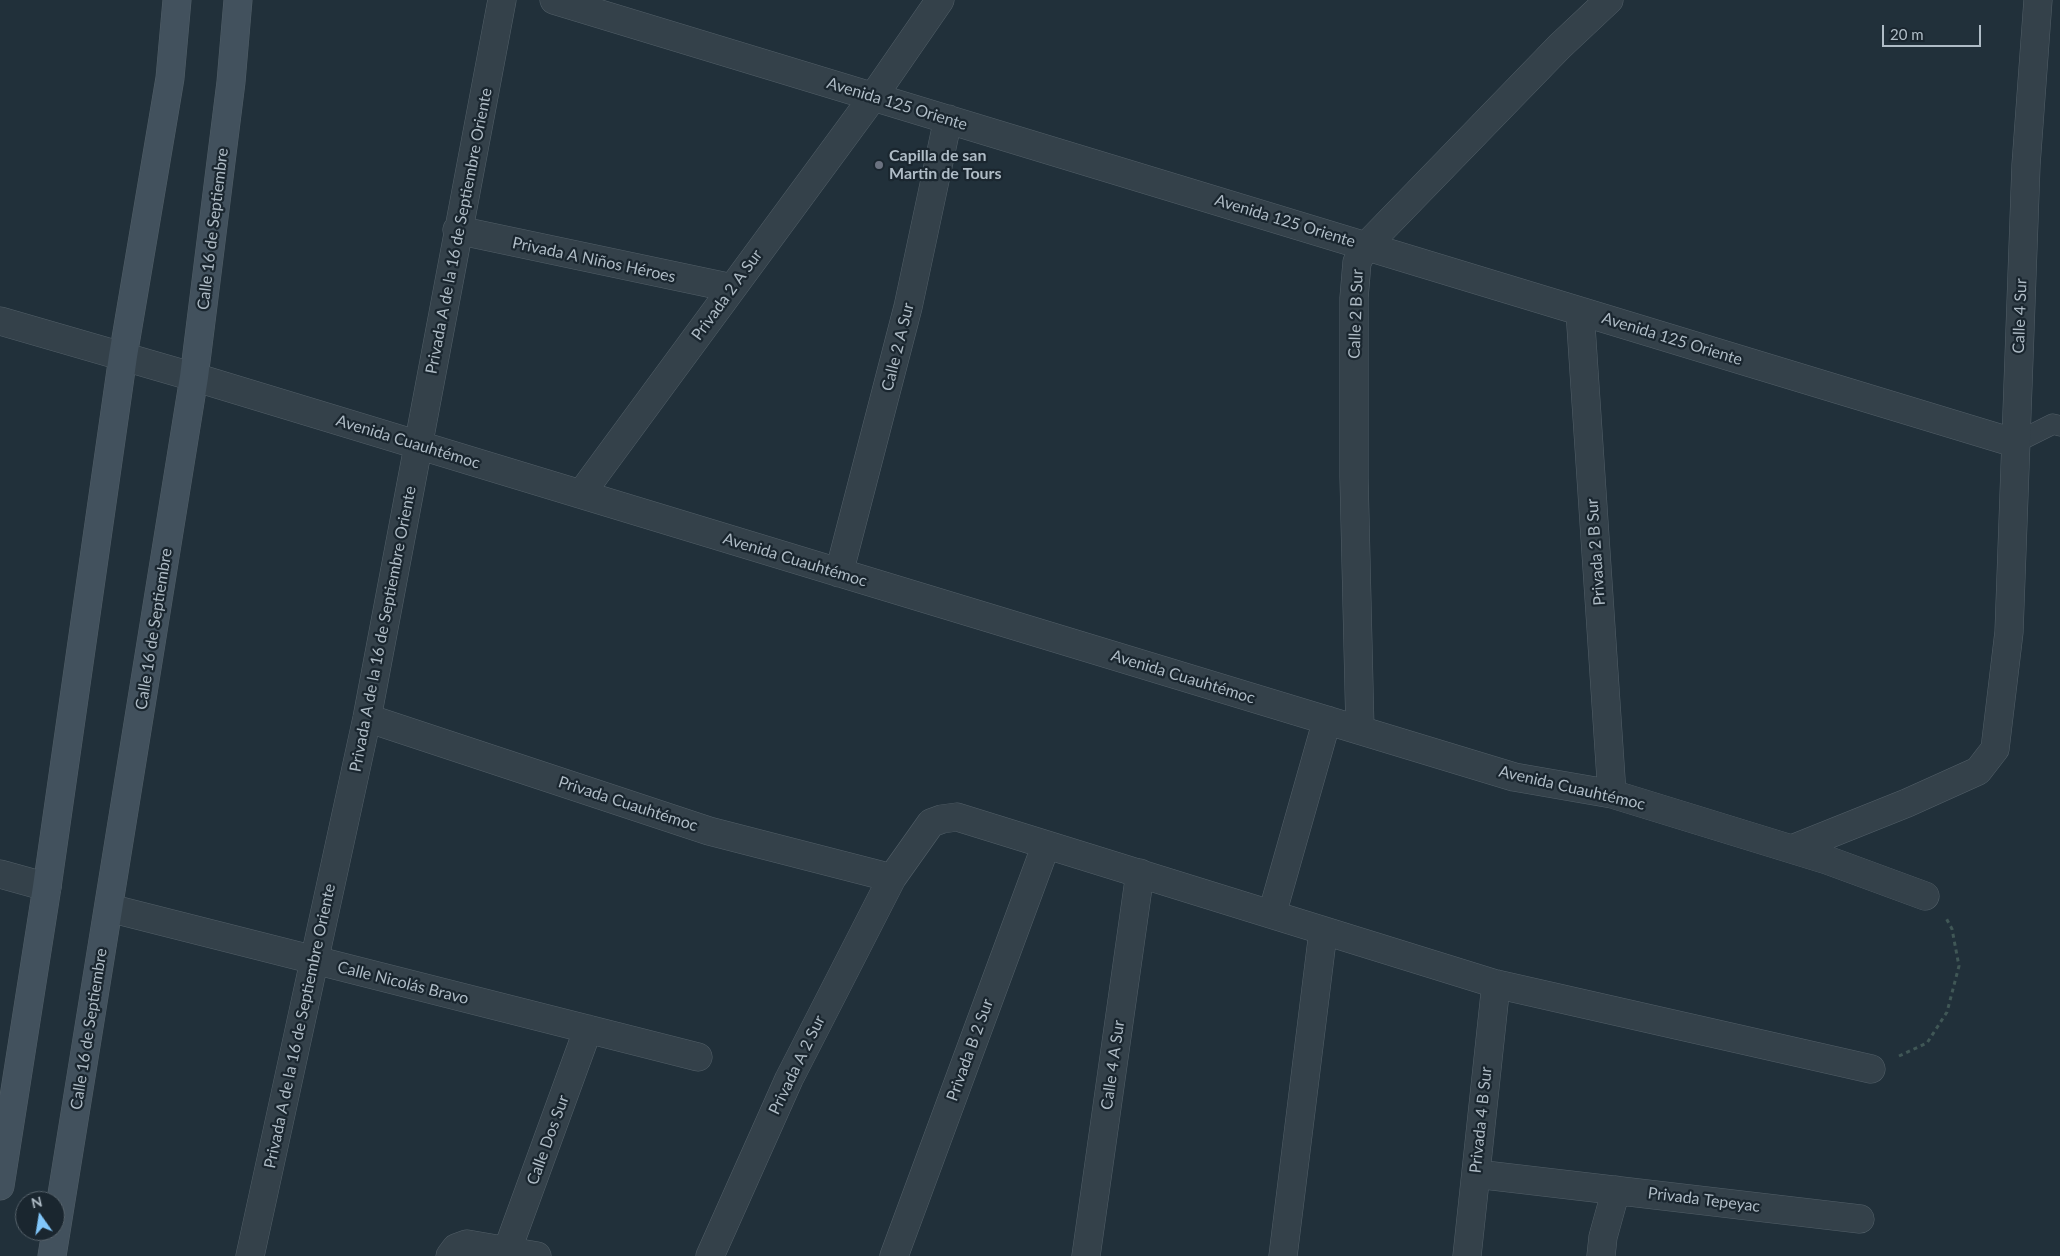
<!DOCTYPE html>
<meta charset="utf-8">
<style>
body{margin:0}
#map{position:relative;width:2060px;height:1256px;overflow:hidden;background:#21303a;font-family:Lato,sans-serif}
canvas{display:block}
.north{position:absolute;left:15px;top:1191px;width:50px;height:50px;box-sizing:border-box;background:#1a262f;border:1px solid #56626b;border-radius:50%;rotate:347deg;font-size:14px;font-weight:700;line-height:20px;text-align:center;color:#afbcc6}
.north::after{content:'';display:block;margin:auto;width:18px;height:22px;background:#81c6fa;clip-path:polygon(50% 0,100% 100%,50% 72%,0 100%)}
.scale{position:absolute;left:1882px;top:25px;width:99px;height:22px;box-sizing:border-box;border:2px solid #afbcc6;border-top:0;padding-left:6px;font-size:15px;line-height:18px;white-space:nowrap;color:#afbcc6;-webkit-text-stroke:4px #1a262f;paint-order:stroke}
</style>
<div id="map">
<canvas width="2060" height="1256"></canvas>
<div class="north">N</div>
<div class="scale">20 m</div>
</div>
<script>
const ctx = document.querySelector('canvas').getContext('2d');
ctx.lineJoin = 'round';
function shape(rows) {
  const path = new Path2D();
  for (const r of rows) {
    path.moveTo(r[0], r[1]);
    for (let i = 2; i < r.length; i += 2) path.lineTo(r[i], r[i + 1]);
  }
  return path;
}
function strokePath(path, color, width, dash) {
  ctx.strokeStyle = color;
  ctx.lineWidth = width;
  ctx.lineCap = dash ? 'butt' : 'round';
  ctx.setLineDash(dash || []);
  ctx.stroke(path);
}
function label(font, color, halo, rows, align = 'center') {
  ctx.font = font + ' Lato,sans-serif';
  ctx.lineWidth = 4.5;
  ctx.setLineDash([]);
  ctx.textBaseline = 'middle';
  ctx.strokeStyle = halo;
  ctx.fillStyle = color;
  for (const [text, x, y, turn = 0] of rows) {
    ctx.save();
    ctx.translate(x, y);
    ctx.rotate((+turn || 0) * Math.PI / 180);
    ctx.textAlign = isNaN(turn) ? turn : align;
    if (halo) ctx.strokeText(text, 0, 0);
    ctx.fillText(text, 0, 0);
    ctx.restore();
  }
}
const service = shape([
 [2015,443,2053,424,2060,426]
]);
const minor = shape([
 [554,0,2015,443],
 [457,230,732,288],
 [1580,311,1612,794],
 [0,321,194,377,1514,777,1612,794,1827,860,1925,896],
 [581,494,873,97,940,0],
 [839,573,908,307,948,119],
 [367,718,709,831,892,878],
 [1360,730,1354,477,1354,298,1357,262,1366,246,1560,46,1609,0],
 [1792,849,1907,803,1978,771,1995,749,2009,632,2026,165,2038,0],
 [0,874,47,887],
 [109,908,698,1057],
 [1272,914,1327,720],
 [1476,1174,1860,1219],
 [507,1251,588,1029],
 [250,1256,367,718,502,0],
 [450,1256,456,1248,467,1244,537,1256],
 [710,1256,789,1079,892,878,931,823,942,819,957,817,1496,984,1871,1069],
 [894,1256,1046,845],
 [1086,1256,1140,873],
 [1283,1256,1323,932],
 [1467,1256,1496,984],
 [1601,1256,1603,1237,1616,1190]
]);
const secondary = shape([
 [0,1186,47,887,123,356,170,78,177,0],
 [52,1256,194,377,231,82,238,0]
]);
strokePath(service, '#525f68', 21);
strokePath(minor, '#525f68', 29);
strokePath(secondary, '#525f68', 29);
strokePath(shape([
 [1899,1056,1927,1043,1947,1012,1959,966,1952,929,1946,918]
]), '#405756', 3, [4, 4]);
strokePath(service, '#34414a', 20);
strokePath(minor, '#34414a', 28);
strokePath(secondary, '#42515d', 28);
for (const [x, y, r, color] of [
 [879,165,5,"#6b7280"]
]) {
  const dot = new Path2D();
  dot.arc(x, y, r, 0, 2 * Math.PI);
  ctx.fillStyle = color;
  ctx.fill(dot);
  strokePath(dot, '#1a262f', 2);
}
label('16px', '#afbcc6', '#1a262f', [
 ["Avenida 125 Oriente",897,104,17],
 ["Avenida 125 Oriente",1285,221,17],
 ["Calle 16 de Septiembre",213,229,-83],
 ["Privada A de la 16 de Septiembre Oriente",459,231,-79],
 ["Privada A Niños Héroes",594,260,12],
 ["Privada 2 A Sur",727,295,-54],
 ["Calle 2 B Sur",1356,314,-88],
 ["Calle 4 Sur",2020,316,-88],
 ["Avenida 125 Oriente",1672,339,17],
 ["Calle 2 A Sur",898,347,-76],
 ["Avenida Cuauhtémoc",408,442,17],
 ["Privada 2 B Sur",1596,552,-94],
 ["Avenida Cuauhtémoc",795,560,17],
 ["Calle 16 de Septiembre",154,629,-81],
 ["Privada A de la 16 de Septiembre Oriente",383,629,-79],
 ["Avenida Cuauhtémoc",1183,677,17],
 ["Avenida Cuauhtémoc",1572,788,13],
 ["Privada Cuauhtémoc",628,804,18],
 ["Calle Nicolás Bravo",403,983,14],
 ["Privada A de la 16 de Septiembre Oriente",300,1026,-78],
 ["Calle 16 de Septiembre",89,1029,-81],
 ["Privada B 2 Sur",970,1050,-70],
 ["Privada A 2 Sur",797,1065,-64],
 ["Calle 4 A Sur",1113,1065,-82],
 ["Privada 4 B Sur",1481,1120,-84],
 ["Calle Dos Sur",548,1140,-70],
 ["Privada Tepeyac",1704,1200,7]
]);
label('bold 16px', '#afbcc6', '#1a262f', [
 ["Capilla de san",889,156],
 ["Martin de Tours",889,174]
], 'left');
</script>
